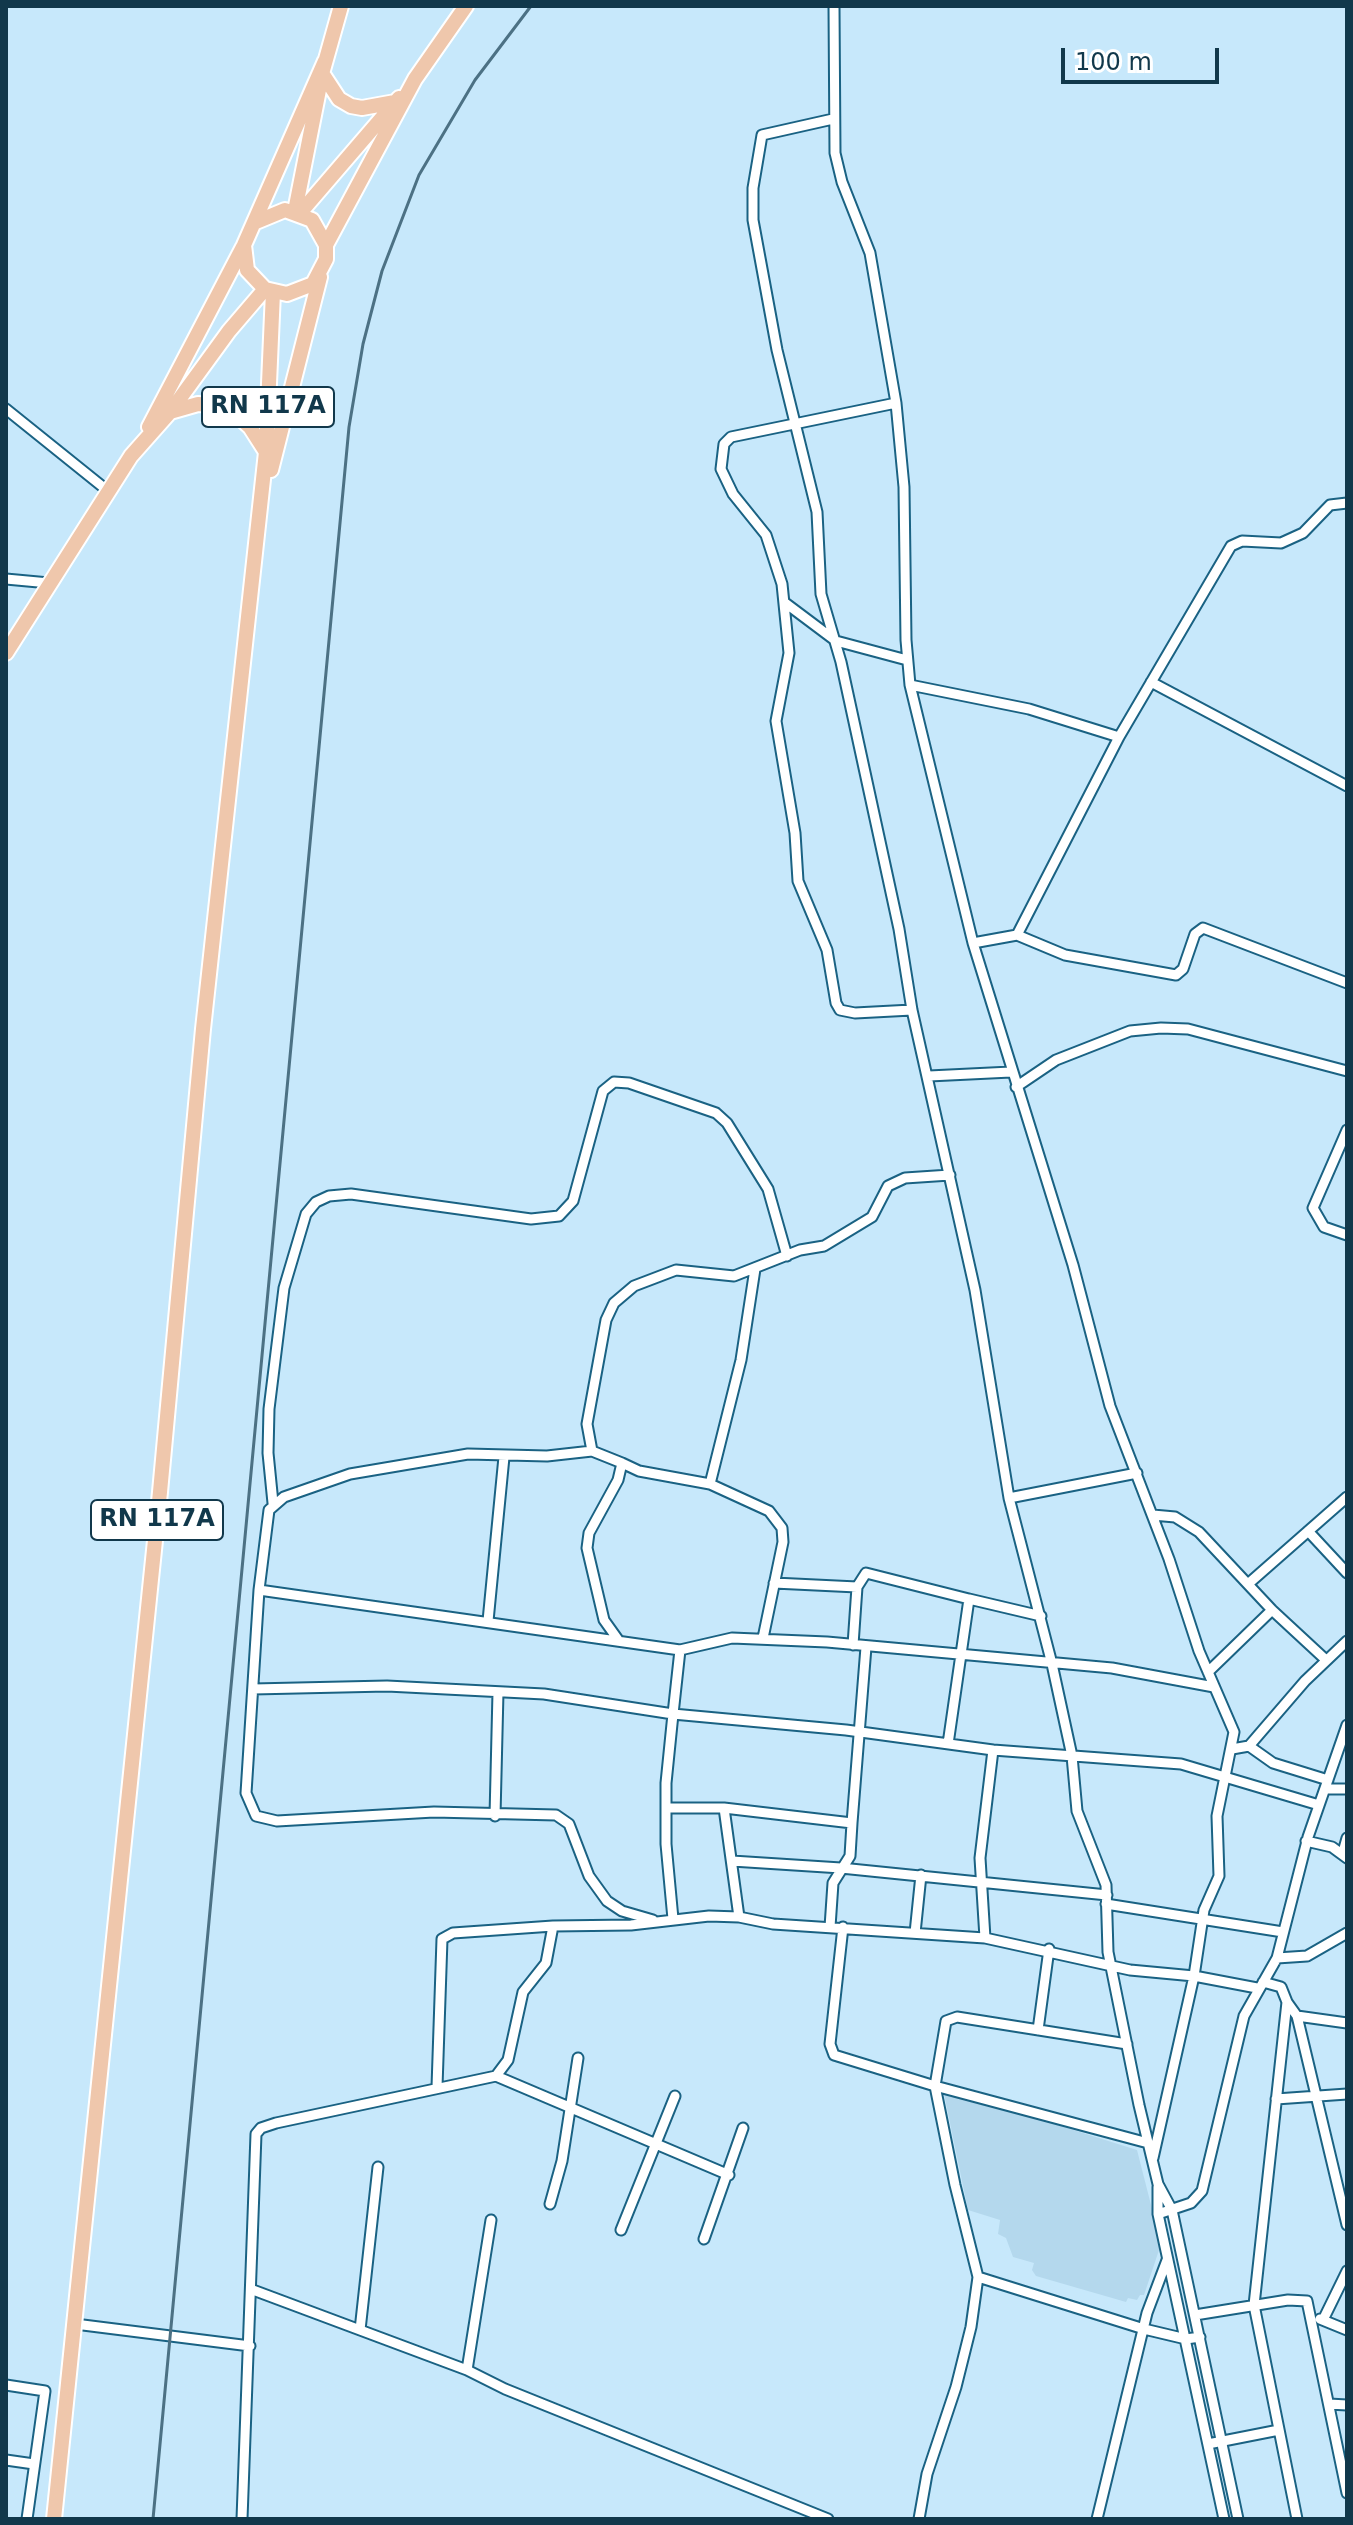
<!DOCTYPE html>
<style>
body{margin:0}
#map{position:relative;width:1353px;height:2525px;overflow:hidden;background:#c7e8fb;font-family:"DejaVu Sans",sans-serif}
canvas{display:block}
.frame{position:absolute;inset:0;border:8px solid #11384b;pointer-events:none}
.scale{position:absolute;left:1061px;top:48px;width:158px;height:36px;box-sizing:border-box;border:4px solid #11384b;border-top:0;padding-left:10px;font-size:24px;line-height:28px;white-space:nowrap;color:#11384b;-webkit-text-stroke:6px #fff;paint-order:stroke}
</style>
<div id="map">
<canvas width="1353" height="2525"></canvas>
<div class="frame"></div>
<div class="scale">100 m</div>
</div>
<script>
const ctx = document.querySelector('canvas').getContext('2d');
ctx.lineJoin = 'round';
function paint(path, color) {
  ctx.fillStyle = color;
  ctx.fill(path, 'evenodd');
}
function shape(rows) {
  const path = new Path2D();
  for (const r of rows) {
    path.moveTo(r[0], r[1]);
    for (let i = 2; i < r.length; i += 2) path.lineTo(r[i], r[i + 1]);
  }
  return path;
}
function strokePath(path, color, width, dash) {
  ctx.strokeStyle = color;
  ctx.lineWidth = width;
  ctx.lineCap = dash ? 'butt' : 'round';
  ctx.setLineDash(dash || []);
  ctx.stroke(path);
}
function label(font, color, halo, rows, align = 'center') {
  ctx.font = font + ' "DejaVu Sans",sans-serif';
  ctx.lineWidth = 6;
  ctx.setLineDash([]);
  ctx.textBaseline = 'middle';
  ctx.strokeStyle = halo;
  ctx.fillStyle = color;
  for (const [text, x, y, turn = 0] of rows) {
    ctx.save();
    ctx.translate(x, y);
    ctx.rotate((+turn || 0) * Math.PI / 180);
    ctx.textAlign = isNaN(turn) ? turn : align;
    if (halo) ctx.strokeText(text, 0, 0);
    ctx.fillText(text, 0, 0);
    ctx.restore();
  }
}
paint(shape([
 [943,2089,1137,2150,1161,2244,1144,2295,1140,2295,1137,2300,1128,2298,1126,2302,1036,2276,1032,2270,1034,2263,1013,2257,1006,2238,998,2234,1000,2220,968,2210]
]), '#b4d8ed');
const street = shape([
 [834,6,835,153,842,182,870,253,896,403,904,487,906,640,910,685,973,943,1073,1265,1110,1406,1169,1559,1199,1651,1234,1732,1217,1816,1219,1876,1204,1910,1194,1976,1153,2158],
 [833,119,762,135,753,188,753,220,777,350,817,512,821,594,841,662,899,929,912,1010,975,1290,1009,1498,1052,1664,1072,1756,1077,1811,1106,1885,1108,1952,1139,2105,1158,2184,1172,2210,1238,2519],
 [896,403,731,437,724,444,721,469,733,494,766,535,782,584,789,653,776,721,795,833,798,881,827,950,836,1003,840,1010,855,1013,912,1010],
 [6,409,108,491],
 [6,579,49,583],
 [784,602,836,641,907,660],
 [1151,682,1347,786],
 [910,685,1029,709,1119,737],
 [1017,935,1119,737,1231,546,1242,541,1281,543,1303,533,1330,505,1347,503],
 [973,943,1017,935,1065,955,1176,975,1183,969,1195,934,1203,928,1347,983],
 [929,1076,1011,1072],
 [1016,1087,1056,1060,1130,1031,1161,1028,1188,1029,1347,1071],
 [1347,1130,1313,1208,1324,1227,1347,1235],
 [622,1463,639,1471,710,1484,741,1360,755,1269],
 [710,1484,769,1511,782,1528,783,1542,763,1638],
 [1009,1498,1137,1473],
 [273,1503,268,1453,269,1409,284,1288,306,1214,316,1202,329,1196,351,1194,531,1219,559,1216,573,1201,603,1091,614,1082,629,1083,716,1113,727,1123,768,1189,787,1256],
 [1153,1515,1175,1517,1199,1532,1272,1610,1326,1660],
 [1308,1531,1347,1573],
 [774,1583,857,1587],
 [1248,1584,1347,1497],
 [259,1590,269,1510,284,1497,350,1474,468,1454,547,1456,592,1451],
 [488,1621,504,1457],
 [619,1641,604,1620,587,1548,589,1533,618,1480,622,1463,592,1451,587,1424,606,1320,614,1303,634,1286,676,1270,734,1276,800,1250,824,1246,872,1217,888,1186,905,1178,950,1175],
 [853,1645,857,1587,866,1573,969,1599],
 [1208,1672,1272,1610],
 [253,1689,387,1686,544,1694,673,1714,666,1783,666,1844,673,1919],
 [948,1744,969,1599,1041,1616],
 [1249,1746,1273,1763,1328,1780],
 [1232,1749,1249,1746,1305,1681,1347,1641],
 [993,1750,846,1730,673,1714,680,1650,732,1638,827,1642,1112,1668,1214,1687],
 [1325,1789,1347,1789],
 [666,1808,724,1808,852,1823,850,1856,833,1883,830,1927],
 [724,1808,739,1917],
 [495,1816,498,1692],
 [852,1823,866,1647],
 [1306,1841,1332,1847,1347,1858],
 [1343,1852,1347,1838],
 [732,1861,841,1868,1107,1895],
 [1106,1904,1283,1932],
 [653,1920,622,1911,607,1901,589,1876,569,1824,556,1815,434,1812,277,1821,256,1816,246,1793,259,1590,680,1650],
 [843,1927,830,2044,834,2055,935,2086,1148,2143],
 [915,1933,921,1875],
 [985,1938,980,1858,993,1750,1181,1764,1319,1805],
 [1277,1958,1307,1956,1347,1933],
 [1263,1982,1281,1987,1287,2002,1254,2305,1297,2519],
 [1287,2002,1297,2016,1347,2225],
 [1297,2016,1347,2023],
 [1038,2030,1049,1949],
 [1127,2044,957,2017,946,2021,935,2086,955,2185,978,2277,1144,2329,1186,2339,1200,2337],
 [496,2076,729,2175],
 [437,2087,442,1939,453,1933,553,1926],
 [1276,2099,1347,2094],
 [1158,2187,1158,2214,1224,2519],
 [550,2204,562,2161,578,2058],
 [1158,2214,1191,2203,1202,2191,1244,2016,1277,1958,1308,1837,1347,1725],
 [621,2230,675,2096],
 [704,2239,743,2128],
 [253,2290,467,2370,505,2389,828,2519],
 [1195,2315,1288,2300,1307,2301,1347,2493],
 [1320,2319,1347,2330],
 [1323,2320,1347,2271],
 [75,2324,250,2346],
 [360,2330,378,2167],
 [467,2370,491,2220],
 [6,2385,45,2391,27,2519],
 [1329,2404,1347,2405],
 [1208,2444,1279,2430],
 [6,2460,34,2464],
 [242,2519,256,2134,261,2128,276,2123,496,2076,508,2060,523,1992,546,1963,553,1926,631,1925,709,1916,739,1917,773,1924,985,1938,1130,1970,1194,1976,1257,1988],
 [919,2519,927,2474,956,2387,971,2327,978,2277],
 [1097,2519,1147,2313,1167,2260]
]);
const primary = shape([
 [323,70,341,6],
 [322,73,339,99,351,106,362,108,395,102],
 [295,211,319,90],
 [300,213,399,98],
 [256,222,285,210,312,220,326,245,326,259,313,284,287,294,265,289,247,270,244,245,325,61],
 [326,245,415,79,466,6],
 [170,412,198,404,227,406,250,427,266,452],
 [149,427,243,247],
 [271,470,320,277],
 [6,653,131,456,170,412,229,331,265,289],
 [54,2519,160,1492,203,1029,266,452,273,292]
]);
strokePath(street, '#1a6283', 13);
strokePath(primary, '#fff', 18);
strokePath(street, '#fff', 9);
strokePath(primary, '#efc7ac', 14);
strokePath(shape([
 [153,2519,349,427,363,344,382,271,419,175,475,80,531,6]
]), '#4c7184', 3);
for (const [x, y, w] of [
 [268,407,132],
 [157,1520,132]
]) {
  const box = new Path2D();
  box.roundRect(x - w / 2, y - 20, w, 40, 6);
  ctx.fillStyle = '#fff';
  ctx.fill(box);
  strokePath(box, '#11384b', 2);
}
label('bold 24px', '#11384b', null, [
 ["RN 117A",268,407],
 ["RN 117A",157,1520]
]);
</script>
